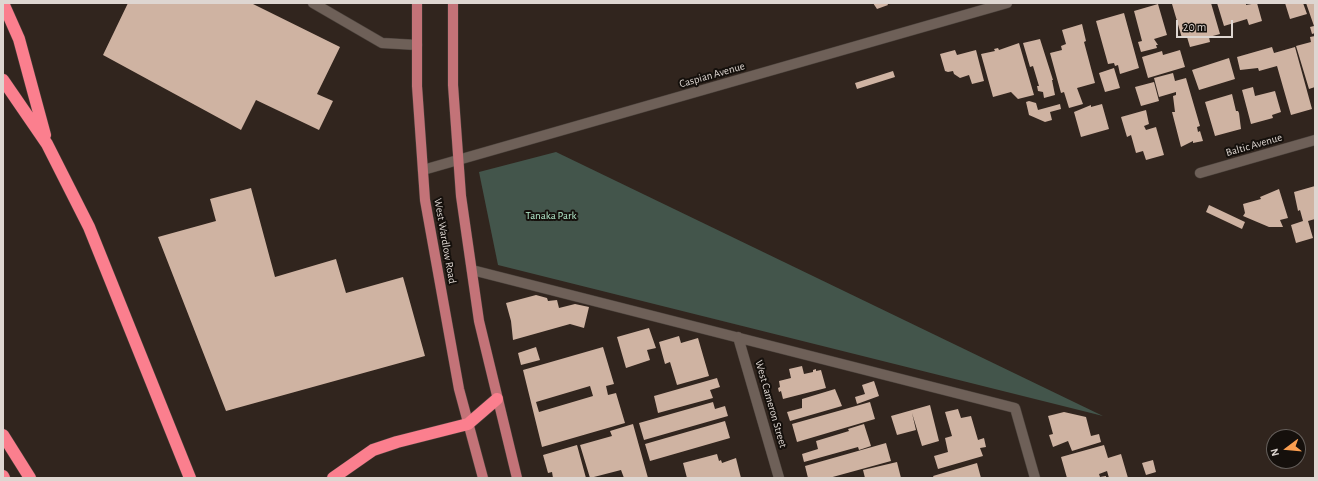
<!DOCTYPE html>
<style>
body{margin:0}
#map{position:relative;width:1318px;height:481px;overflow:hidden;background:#31251e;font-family:"Alegreya Sans",sans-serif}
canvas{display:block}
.frame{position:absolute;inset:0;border:4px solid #ded6d1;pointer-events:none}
.north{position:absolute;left:1266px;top:429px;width:40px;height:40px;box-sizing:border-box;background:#15100c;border:1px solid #655f5b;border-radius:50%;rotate:254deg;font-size:11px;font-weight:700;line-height:16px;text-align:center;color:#ded6d1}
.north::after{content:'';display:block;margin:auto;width:14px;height:18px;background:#fb9e50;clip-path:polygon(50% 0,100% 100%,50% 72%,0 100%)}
.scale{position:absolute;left:1176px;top:20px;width:57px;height:18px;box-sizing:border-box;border:2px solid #ded6d1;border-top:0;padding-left:5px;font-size:12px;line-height:14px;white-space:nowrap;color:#ded6d1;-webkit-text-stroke:3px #15100c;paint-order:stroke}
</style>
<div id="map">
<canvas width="1318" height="481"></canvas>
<div class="frame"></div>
<div class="north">N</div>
<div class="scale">20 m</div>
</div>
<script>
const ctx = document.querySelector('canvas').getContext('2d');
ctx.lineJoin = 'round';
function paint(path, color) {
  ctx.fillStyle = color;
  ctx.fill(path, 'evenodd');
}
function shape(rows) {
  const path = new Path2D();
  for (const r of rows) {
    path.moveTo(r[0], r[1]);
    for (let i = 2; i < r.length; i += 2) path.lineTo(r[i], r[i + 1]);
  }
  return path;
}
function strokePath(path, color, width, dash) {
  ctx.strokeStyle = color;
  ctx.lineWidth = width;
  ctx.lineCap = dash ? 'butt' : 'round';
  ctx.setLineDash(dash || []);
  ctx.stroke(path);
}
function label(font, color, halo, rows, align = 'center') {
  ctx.font = font + ' "Alegreya Sans",sans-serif';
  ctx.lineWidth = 4;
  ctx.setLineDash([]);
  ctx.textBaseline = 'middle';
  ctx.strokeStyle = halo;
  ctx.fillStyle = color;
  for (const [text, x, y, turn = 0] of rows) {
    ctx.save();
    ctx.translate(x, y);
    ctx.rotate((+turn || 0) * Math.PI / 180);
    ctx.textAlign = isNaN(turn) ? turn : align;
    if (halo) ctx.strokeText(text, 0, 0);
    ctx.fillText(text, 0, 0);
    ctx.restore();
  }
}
paint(shape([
 [556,152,1103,416,498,265,479,172]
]), '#43554b');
paint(shape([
 [128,3,251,3,340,47,317,94,333,101,319,130,256,100,241,130,103,55],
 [873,3,887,3,888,5,877,9],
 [1173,3,1211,3,1220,34,1209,37,1210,42,1190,47,1187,37,1182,38,1172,4],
 [1217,3,1246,3,1246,5,1257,3,1262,21,1249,25,1247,19,1224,26],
 [1285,3,1303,3,1307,14,1290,19],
 [1306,3,1315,3,1315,33,1312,34,1310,27,1314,26],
 [1158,4,1167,35,1154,39,1158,45,1156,45,1157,48,1141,52,1138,42,1142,41,1134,11],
 [1124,13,1139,68,1120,74,1118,65,1115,66,1114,63,1108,64,1096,21],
 [1082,24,1086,41,1084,42,1095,83,1077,88,1083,104,1069,108,1064,92,1061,93,1050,53,1062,50,1061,46,1066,44,1062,30],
 [1315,36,1315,87,1309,89,1296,46,1311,42,1310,37],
 [1040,39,1053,80,1052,80,1055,95,1044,98,1043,92,1038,91,1037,86,1039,86,1033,66,1030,67,1023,43],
 [1019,43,1034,95,1018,99,1011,92,993,97,981,54,995,51,994,49,998,48,999,50],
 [1272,47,1274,53,1295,47,1312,109,1291,115,1277,66,1259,71,1258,68,1240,70,1237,57],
 [955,50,957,55,976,50,984,81,972,84,969,75,960,78,954,74,953,71,948,72,945,71,940,54],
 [1180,50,1185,67,1148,78,1142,57,1162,51,1163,55],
 [1229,58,1235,79,1199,90,1192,70],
 [1114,68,1120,88,1105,92,1099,73],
 [893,71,895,77,857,89,855,83],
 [1173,73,1175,81,1186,78,1200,126,1197,127,1198,132,1200,131,1203,141,1193,143,1193,141,1181,147,1172,112,1175,112,1173,96,1176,95,1176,92,1159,97,1154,78],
 [1154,82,1159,101,1141,106,1135,87],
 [1253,87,1255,96,1275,91,1281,112,1272,115,1273,118,1251,124,1242,90],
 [1232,94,1236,111,1238,111,1239,113,1241,129,1215,136,1205,102],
 [1029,101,1036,103,1038,110,1060,104,1061,109,1050,112,1052,120,1045,122,1029,115,1026,102],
 [1102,104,1109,129,1081,137,1074,112,1091,105,1091,107],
 [1146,110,1149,124,1144,126,1146,130,1156,127,1164,155,1146,160,1143,151,1136,153,1131,135,1127,137,1121,117],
 [1315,186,1315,219,1308,221,1313,238,1296,243,1291,225,1303,221,1300,210,1298,211,1294,192],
 [251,188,275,277,336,259,346,293,403,277,425,356,226,411,158,237,216,221,210,199],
 [1279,189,1288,218,1280,220,1283,227,1269,227,1243,216,1245,213,1243,204,1261,199,1260,197],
 [1209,205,1245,222,1242,229,1206,212],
 [536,295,547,298,548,301,557,300,559,308,575,304,589,307,584,328,570,324,513,340,511,321,506,303],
 [649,328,656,348,647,350,650,360,626,368,617,337],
 [679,336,681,343,698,338,709,376,677,385,670,362,665,364,659,342],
 [536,347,540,360,521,365,518,353],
 [603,347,614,384,606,386,608,395,616,393,625,423,542,447,523,370],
 [590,386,593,396,539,412,536,402],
 [802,366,804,374,813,372,813,370,816,369,816,371,821,370,826,388,783,399,781,391,779,392,778,388,780,387,779,381,791,378,789,369],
 [717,378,720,387,710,390,713,398,658,413,654,396],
 [874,381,879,396,857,404,855,397,865,394,862,385],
 [835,389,842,406,790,421,787,412,802,408,802,399],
 [713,402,715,409,725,406,728,416,644,440,639,423],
 [870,402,875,419,797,442,792,424],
 [930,405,939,441,922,446,912,413,916,430,897,435,891,416],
 [958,409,961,418,971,416,978,440,984,438,986,447,980,448,983,456,938,469,934,456,948,452,945,438,952,436,945,412],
 [1064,412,1086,417,1091,436,1099,434,1101,442,1072,451,1068,441,1053,447,1049,435,1053,434,1048,416],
 [725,421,730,438,650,461,645,444],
 [633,424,648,478,624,478,621,470,590,478,580,445,612,436,610,431],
 [864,424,871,446,859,450,858,447,804,462,802,454,818,449,816,441,849,431,848,429],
 [886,443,891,461,829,478,808,478,805,466],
 [577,445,586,478,553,478,552,472,548,473,543,455],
 [1104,445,1108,458,1121,454,1128,478,1109,478,1107,471,1099,474,1100,477,1106,476,1106,478,1067,478,1061,457],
 [717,454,719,461,721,460,722,463,736,458,741,478,687,478,683,463],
 [1153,460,1156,472,1146,475,1142,463],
 [897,462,901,478,865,478,863,470],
 [977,463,981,478,934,478,933,476]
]), '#cfb3a2');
const minor = shape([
 [313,3,382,43,417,45],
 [423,170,1007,3],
 [1200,173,1315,140],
 [472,270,1015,408,1035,478],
 [738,337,779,478]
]);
const major = shape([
 [417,3,417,86,425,200,459,389,483,478],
 [453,3,453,85,461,196,479,321,517,478]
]);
const highway = shape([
 [3,3,19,39,45,135],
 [3,80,47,144,89,227,190,478],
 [3,435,30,478],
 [3,476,4,478],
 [333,478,373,450,397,442,468,424,497,399]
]);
strokePath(minor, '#4b423c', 11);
strokePath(major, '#4b423c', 11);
strokePath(highway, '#4b423c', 13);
strokePath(minor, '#6e6058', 10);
strokePath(major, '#c37378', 10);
strokePath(highway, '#fb7f8e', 12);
label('11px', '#ded6d1', '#15100c', [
 ["Caspian Avenue",712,75,-16],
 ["Baltic Avenue",1254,145,-16],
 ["West Wardlow Road",445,241,80],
 ["West Cameron Street",771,404,74]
]);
label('11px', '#b2e9ca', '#15100c', [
 ["Tanaka Park",551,216]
]);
</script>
